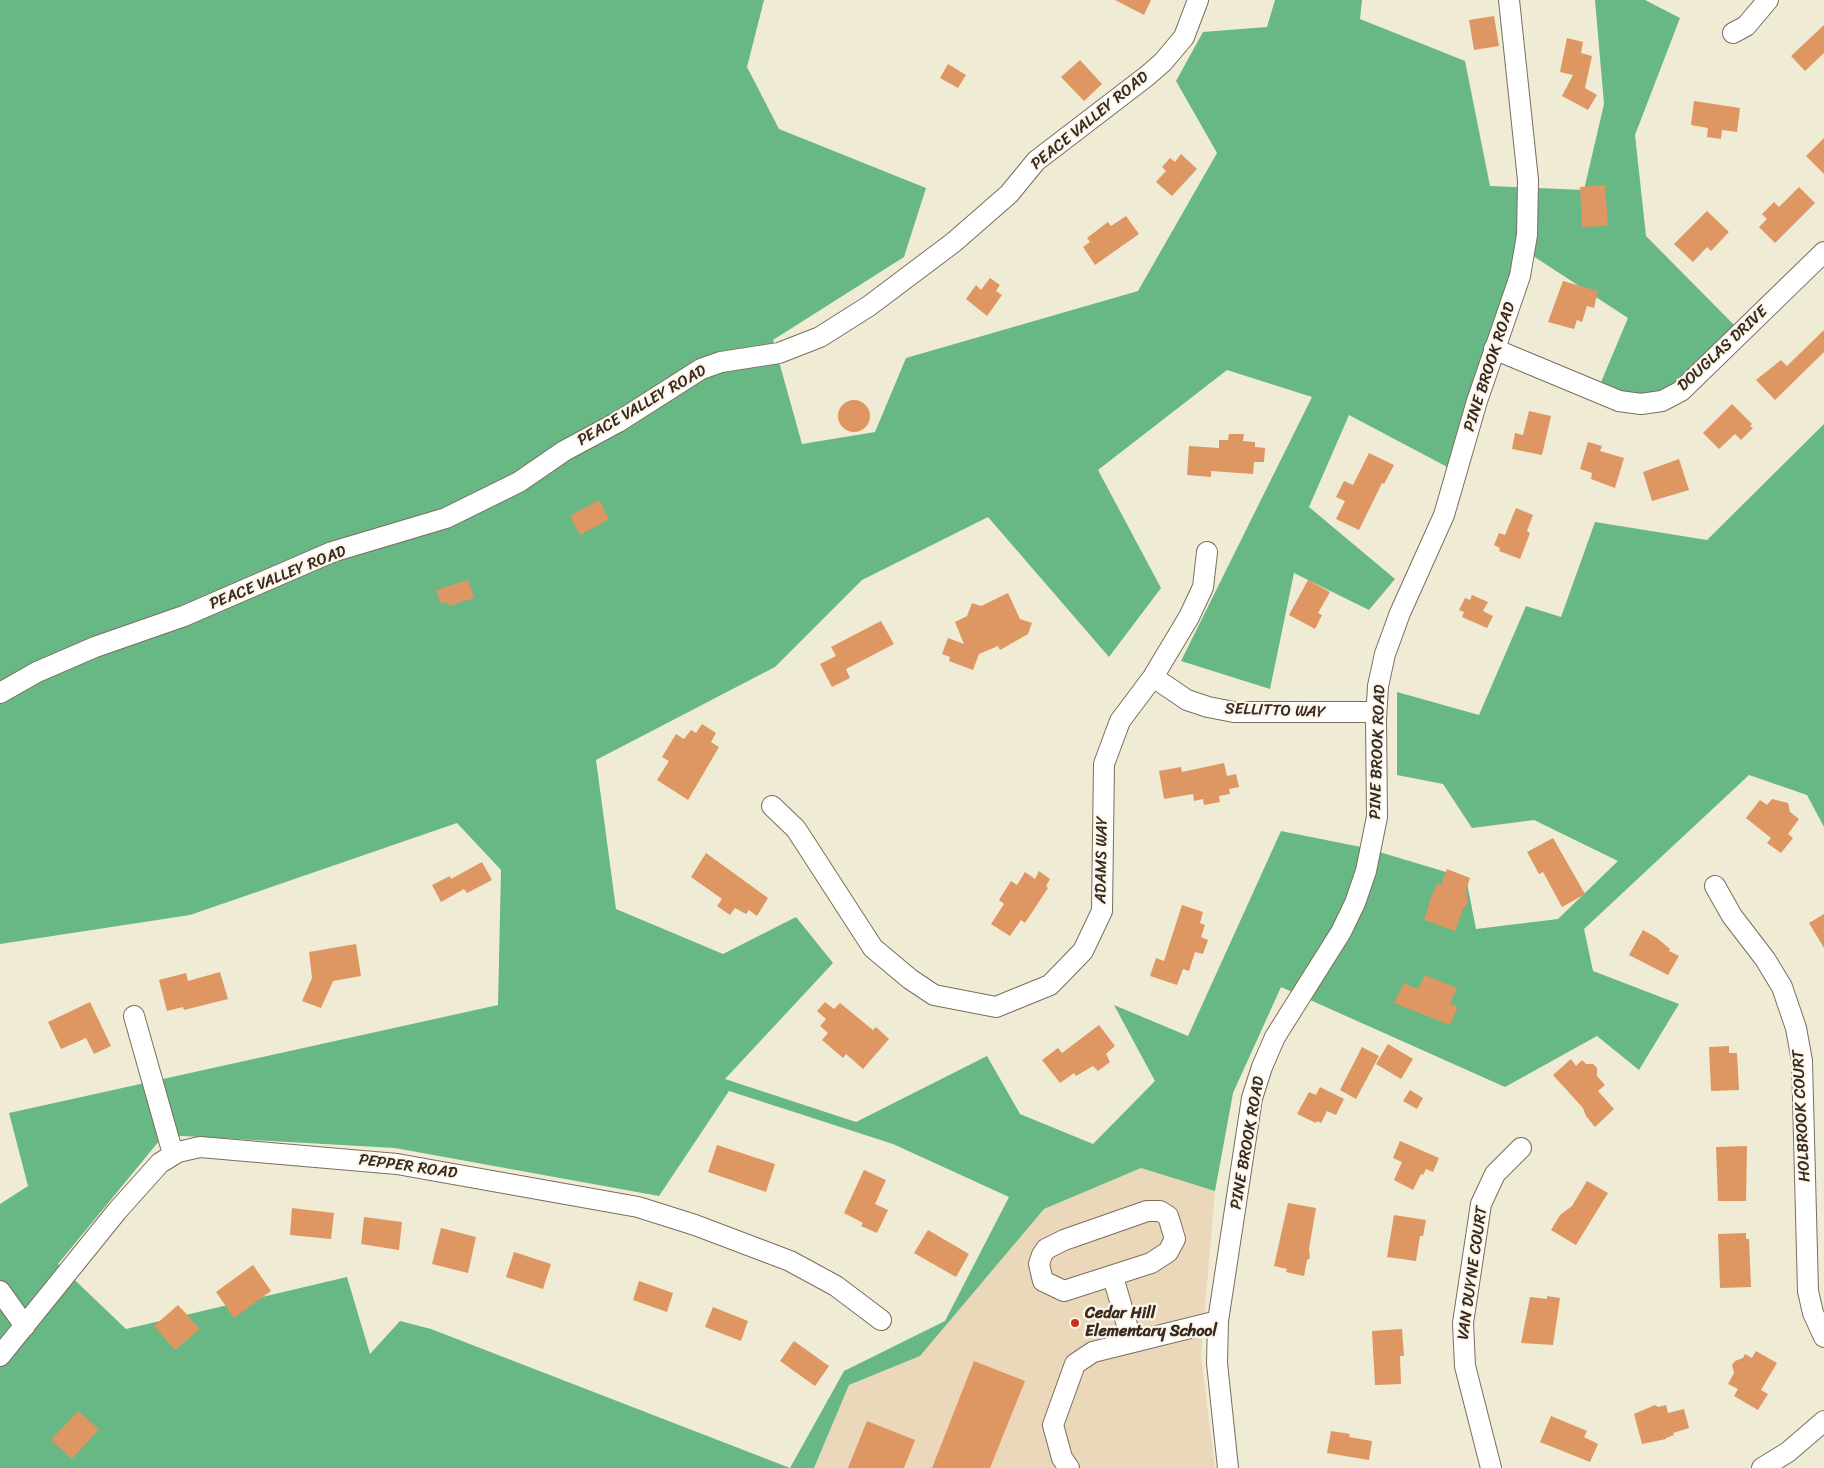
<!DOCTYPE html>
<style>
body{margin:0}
canvas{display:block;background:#f0ebd4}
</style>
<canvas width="1824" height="1468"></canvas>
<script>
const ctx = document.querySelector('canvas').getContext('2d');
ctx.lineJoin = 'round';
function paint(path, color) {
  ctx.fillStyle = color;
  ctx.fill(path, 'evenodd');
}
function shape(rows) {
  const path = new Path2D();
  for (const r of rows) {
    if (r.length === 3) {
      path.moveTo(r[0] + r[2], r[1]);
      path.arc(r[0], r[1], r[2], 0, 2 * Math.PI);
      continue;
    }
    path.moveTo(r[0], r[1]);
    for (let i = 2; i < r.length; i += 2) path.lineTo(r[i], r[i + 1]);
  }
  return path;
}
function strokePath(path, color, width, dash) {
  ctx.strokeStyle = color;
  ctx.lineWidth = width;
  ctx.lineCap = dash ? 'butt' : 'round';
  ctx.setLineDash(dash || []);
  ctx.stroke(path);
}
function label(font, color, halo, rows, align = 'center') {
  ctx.font = font + ' Sriracha,sans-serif';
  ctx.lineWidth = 4.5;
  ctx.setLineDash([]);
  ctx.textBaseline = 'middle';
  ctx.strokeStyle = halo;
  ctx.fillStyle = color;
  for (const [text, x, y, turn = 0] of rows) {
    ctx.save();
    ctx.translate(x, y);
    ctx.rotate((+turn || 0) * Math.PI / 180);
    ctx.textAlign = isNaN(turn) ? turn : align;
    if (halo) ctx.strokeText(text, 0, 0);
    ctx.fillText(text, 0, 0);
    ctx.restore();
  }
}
paint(shape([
 [1141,1168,1215,1191,1201,1355,1215,1468,814,1468,849,1385,920,1356,1044,1209]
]), '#ebd8ba');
paint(shape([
 [0,0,764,0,747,67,779,129,926,188,904,257,773,340,802,444,875,432,906,358,1138,291,1217,153,1176,81,1203,32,1267,27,1275,0,1362,0,1360,19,1465,61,1490,186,1584,190,1604,104,1595,0,1645,0,1680,18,1635,135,1646,236,1740,331,1649,403,1596,394,1628,318,1524,250,1451,469,1349,415,1309,507,1395,579,1369,610,1294,573,1270,689,1181,661,1312,397,1227,370,1098,470,1161,588,1109,657,988,517,862,580,775,667,596,760,616,909,723,954,796,917,833,963,725,1079,856,1122,987,1056,1020,1114,1093,1144,1155,1081,1114,1005,1188,1036,1281,831,1366,848,1466,878,1476,929,1558,919,1618,861,1534,820,1472,828,1443,784,1397,775,1397,692,1479,715,1526,606,1561,617,1595,522,1707,540,1824,424,1824,827,1807,795,1749,775,1584,929,1593,971,1679,1004,1639,1070,1597,1036,1505,1087,1281,987,1233,1093,1215,1191,1141,1168,1044,1209,920,1356,849,1385,814,1468,0,1468,0,1204,28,1186,9,1113,498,1005,501,870,457,823,190,915,0,944],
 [729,1091,893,1144,1009,1197,945,1321,844,1371,790,1468,431,1329,400,1321,370,1354,347,1277,126,1329,58,1264,164,1135,395,1148,659,1196]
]), '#67b885');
paint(shape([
 [1115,0,1151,0,1144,15],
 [1494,16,1499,46,1474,50,1469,20],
 [1824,25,1824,53,1805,71,1791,56],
 [1567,38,1583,42,1581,53,1592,56,1585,88,1597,95,1588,110,1562,96,1573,75,1560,72],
 [1080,60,1102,84,1084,101,1061,77],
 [948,64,966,75,958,88,940,78],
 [1694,101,1740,108,1737,132,1722,130,1721,139,1707,137,1708,128,1691,125],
 [1824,138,1824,174,1806,156],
 [1181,154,1197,169,1172,196,1156,182,1166,171,1162,167,1170,158,1175,162],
 [1605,185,1608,226,1582,227,1580,187],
 [1799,187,1815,203,1775,243,1759,227,1767,219,1762,214,1774,202,1779,207],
 [1707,211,1729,232,1711,251,1707,247,1693,262,1674,244],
 [1126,216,1139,234,1095,265,1083,247,1090,242,1087,238,1108,222,1111,226],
 [990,278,1000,285,996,291,1002,295,987,316,966,299,976,285,981,290],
 [1563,281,1598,291,1594,308,1587,306,1582,322,1577,320,1574,329,1548,322],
 [1824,330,1824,352,1775,400,1756,380,1781,360,1787,366],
 [854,416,16],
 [1732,404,1752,424,1750,426,1753,428,1741,440,1735,434,1719,449,1703,433],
 [1529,411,1551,416,1542,455,1512,449,1515,433,1523,435],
 [1229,434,1244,434,1243,441,1255,442,1255,447,1265,448,1264,462,1254,462,1253,474,1211,471,1211,477,1187,475,1189,446,1219,448,1219,440,1228,440],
 [1588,442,1602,446,1600,451,1624,458,1615,488,1591,479,1592,473,1580,469],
 [1369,453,1394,465,1384,484,1382,483,1359,530,1336,519,1345,501,1336,497,1344,481,1353,485],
 [1679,459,1689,490,1652,501,1643,472],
 [599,500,609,519,580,535,570,516],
 [1516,508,1533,515,1527,531,1530,533,1520,559,1499,551,1500,548,1494,545,1499,533,1505,535],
 [468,580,474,598,449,606,448,602,441,604,436,590],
 [1308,580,1330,592,1318,613,1322,615,1315,629,1289,615],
 [1008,593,1020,619,1032,623,1028,634,1000,650,998,646,979,654,973,670,949,661,950,657,942,654,948,638,964,644,955,622,967,616,972,603,981,606],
 [1472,595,1488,602,1483,611,1493,616,1487,628,1462,617,1464,612,1459,610,1465,598,1470,600],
 [881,621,894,644,846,669,850,678,832,687,820,664,836,656,831,647],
 [702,724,716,733,711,742,719,747,688,800,657,780,669,761,662,757,676,734,684,739,691,730,696,733],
 [1224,763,1227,776,1236,774,1239,787,1229,789,1230,794,1219,796,1220,802,1204,805,1203,799,1194,801,1193,794,1164,799,1159,771,1181,767,1182,772],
 [1772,799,1788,803,1790,812,1799,819,1788,834,1793,838,1781,853,1767,843,1771,838,1746,818,1760,800,1767,805],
 [1553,838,1585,894,1562,907,1543,872,1539,874,1527,852],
 [706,853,768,898,757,916,749,910,746,914,735,908,730,915,717,906,722,899,691,877],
 [482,862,492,880,467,893,464,889,441,902,432,885,450,876,451,879],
 [1447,869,1470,878,1466,891,1468,903,1463,909,1455,931,1424,920,1432,894,1433,895,1437,884,1441,885],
 [1039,871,1050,879,1046,886,1048,888,1025,923,1021,920,1010,936,991,924,1004,904,999,900,1011,881,1017,885,1025,872,1035,879],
 [1182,905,1203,912,1200,923,1205,925,1201,937,1208,940,1203,954,1195,952,1189,971,1183,969,1177,985,1150,976,1156,958,1164,961],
 [1824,914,1824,948,1809,923],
 [1643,930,1657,938,1670,949,1669,951,1679,956,1668,975,1629,955],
 [356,944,361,976,333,981,321,1008,302,1001,312,978,309,952],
 [220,972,228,999,184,1010,183,1007,167,1011,159,980,186,973,188,981],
 [1425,975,1457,988,1450,1004,1458,1007,1450,1025,1394,1003,1404,983,1418,989],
 [90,1002,111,1046,94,1054,86,1038,61,1049,48,1022],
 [825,1002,834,1009,840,1003,873,1030,876,1027,889,1039,863,1069,846,1054,843,1058,822,1040,828,1033,820,1026,826,1019,817,1011],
 [1099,1025,1115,1046,1106,1054,1110,1062,1098,1071,1093,1066,1076,1076,1074,1073,1060,1083,1042,1060,1058,1048,1062,1053],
 [1388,1044,1413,1059,1401,1079,1376,1064],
 [1729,1046,1729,1053,1737,1053,1739,1090,1711,1091,1709,1047],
 [1362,1047,1379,1056,1356,1099,1340,1090],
 [1571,1059,1576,1066,1582,1060,1586,1064,1593,1064,1597,1068,1597,1076,1605,1085,1598,1091,1614,1109,1595,1127,1586,1116,1583,1108,1553,1075],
 [1320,1087,1344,1099,1336,1115,1327,1111,1321,1123,1317,1121,1316,1123,1297,1114,1309,1092,1316,1095],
 [1410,1090,1423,1098,1417,1109,1403,1101],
 [1400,1141,1439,1158,1433,1172,1426,1169,1423,1175,1421,1174,1413,1190,1394,1180,1402,1162,1393,1158],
 [717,1145,775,1164,766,1192,708,1172],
 [1747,1146,1746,1201,1718,1201,1716,1147],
 [864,1170,886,1180,875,1204,888,1210,877,1233,861,1226,863,1223,844,1213],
 [1587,1181,1608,1193,1576,1245,1551,1230,1560,1215,1572,1206],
 [1288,1203,1316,1208,1309,1249,1310,1258,1307,1260,1304,1276,1286,1272,1287,1269,1274,1266],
 [292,1208,334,1213,331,1239,290,1235],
 [1394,1215,1426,1220,1423,1236,1420,1236,1416,1261,1387,1257],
 [364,1217,402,1222,399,1250,361,1244],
 [441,1228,476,1237,468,1273,432,1264],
 [928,1230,969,1254,956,1277,914,1253],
 [1746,1233,1746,1239,1749,1239,1751,1287,1720,1288,1718,1234],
 [514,1252,551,1264,543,1289,506,1277],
 [253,1265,271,1291,234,1318,216,1292],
 [639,1281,673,1293,667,1312,633,1300],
 [1547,1296,1560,1298,1553,1345,1521,1343,1530,1297,1547,1299],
 [178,1305,200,1329,175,1350,154,1326],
 [713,1307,748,1321,741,1341,705,1327],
 [1402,1329,1404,1356,1400,1356,1401,1384,1375,1385,1372,1331],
 [794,1341,829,1366,815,1386,780,1361],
 [1756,1351,1777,1363,1761,1390,1768,1394,1758,1410,1734,1396,1738,1389,1728,1384,1734,1373,1732,1365,1735,1361,1743,1358,1745,1354,1752,1358],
 [974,1361,1025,1381,990,1468,932,1468],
 [1655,1405,1658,1407,1666,1405,1668,1413,1684,1409,1689,1428,1673,1433,1674,1435,1666,1438,1666,1439,1642,1444,1634,1414],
 [78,1411,99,1429,72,1459,51,1440],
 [1551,1416,1587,1431,1584,1437,1598,1444,1590,1462,1540,1442],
 [867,1421,915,1440,904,1468,848,1468],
 [1331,1431,1350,1434,1349,1437,1372,1441,1369,1460,1327,1453]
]), '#de9663');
const minor = shape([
 [1733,33,1746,26,1768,0],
 [1494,349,1619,401,1641,404,1662,401,1681,391,1824,252],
 [1153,677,1187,700,1208,707,1234,712,1376,712],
 [0,693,37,672,95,647,184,616,332,552,446,518,519,482,564,451,618,422,701,369,721,362,779,353,820,337,869,306,954,242,1009,194,1036,161,1147,76,1163,62,1184,37,1198,0],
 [772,806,796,829,873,948,910,979,934,995,996,1007,1050,985,1083,951,1102,911,1104,764,1120,721,1153,677,1189,617,1203,587,1207,552],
 [1715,886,1732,916,1765,959,1782,987,1796,1028,1802,1061,1808,1291,1813,1313,1824,1337],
 [134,1016,173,1154],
 [1147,1211,1160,1211,1168,1216,1175,1239,1168,1252,1151,1263,1064,1291,1043,1281,1039,1264,1042,1255,1046,1249,1064,1240,1147,1211],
 [1113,1277,1132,1342],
 [0,1291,25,1326],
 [0,1356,117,1211,160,1163,178,1152,200,1147,397,1164,638,1207,695,1225,790,1261,836,1286,881,1320],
 [1069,1468,1062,1458,1053,1425,1075,1364,1093,1352,1218,1321],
 [1228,1468,1217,1363,1218,1321,1252,1098,1262,1067,1275,1037,1341,932,1355,903,1366,871,1377,817,1376,719,1378,686,1385,654,1400,613,1444,515,1477,401,1520,276,1527,235,1528,180,1509,0],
 [1491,1468,1465,1366,1463,1323,1481,1204,1495,1174,1521,1148],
 [1762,1468,1788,1452,1824,1421]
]);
strokePath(minor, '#7a6e5e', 22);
strokePath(minor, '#fff', 20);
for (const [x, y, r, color] of [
 [1075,1323,5,"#c8321e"]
]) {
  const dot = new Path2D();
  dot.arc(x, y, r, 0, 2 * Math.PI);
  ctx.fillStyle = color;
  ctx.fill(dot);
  strokePath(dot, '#fbf7ec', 2);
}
label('16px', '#3b2a1e', '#fbf7ec', [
 ["PEACE VALLEY ROAD",1090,121,-39],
 ["DOUGLAS DRIVE",1723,349,-43],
 ["PINE BROOK ROAD",1490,367,-72],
 ["PEACE VALLEY ROAD",642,406,-30],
 ["PEACE VALLEY ROAD",278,578,-22],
 ["SELLITTO WAY",1275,711,2],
 ["PINE BROOK ROAD",1378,752,-88],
 ["ADAMS WAY",1102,860,-89],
 ["HOLBROOK COURT",1802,1116,-93],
 ["PINE BROOK ROAD",1248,1143,-80],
 ["PEPPER ROAD",408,1167,8],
 ["VAN DUYNE COURT",1473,1273,-82]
]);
label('bold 16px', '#3b2a1e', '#fbf7ec', [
 ["Cedar Hill",1085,1314],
 ["Elementary School",1085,1332]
], 'left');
</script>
